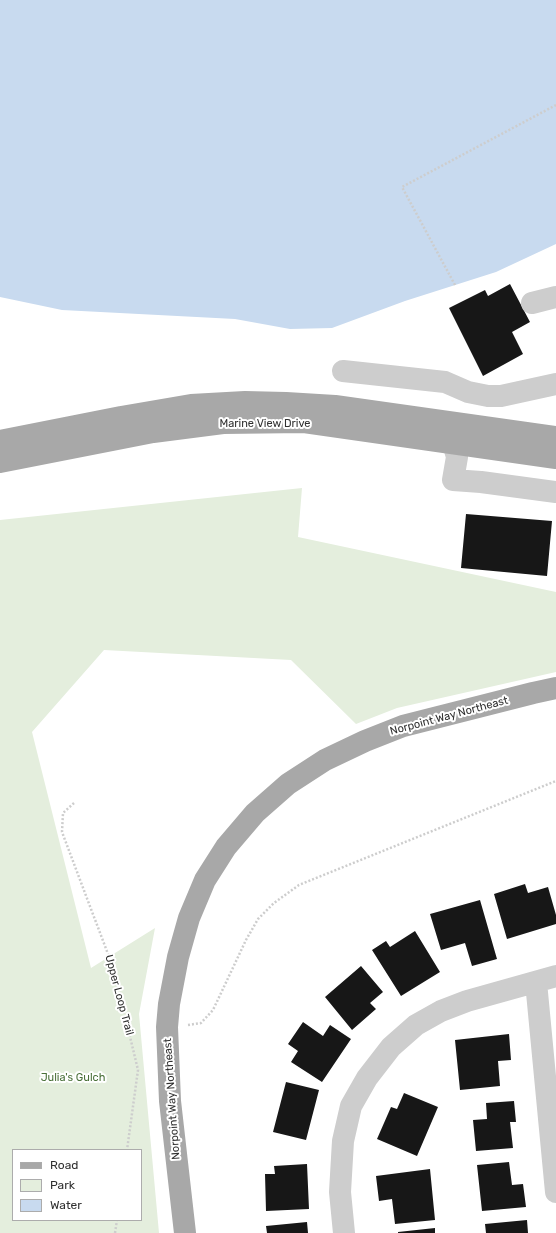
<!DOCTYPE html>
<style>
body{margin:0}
#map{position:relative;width:556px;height:1233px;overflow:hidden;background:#fff;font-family:Rubik,sans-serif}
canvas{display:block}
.legend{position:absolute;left:12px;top:1149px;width:130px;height:72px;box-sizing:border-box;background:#fff;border:1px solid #acacac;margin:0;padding:5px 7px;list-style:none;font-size:12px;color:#303030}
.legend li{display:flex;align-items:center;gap:8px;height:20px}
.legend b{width:20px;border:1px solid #acacac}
</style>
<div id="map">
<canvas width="556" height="1233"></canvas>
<ul class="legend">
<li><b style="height:5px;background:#a8a8a8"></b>Road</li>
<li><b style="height:11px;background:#e4eedd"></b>Park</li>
<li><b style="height:11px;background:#c8daef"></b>Water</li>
</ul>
</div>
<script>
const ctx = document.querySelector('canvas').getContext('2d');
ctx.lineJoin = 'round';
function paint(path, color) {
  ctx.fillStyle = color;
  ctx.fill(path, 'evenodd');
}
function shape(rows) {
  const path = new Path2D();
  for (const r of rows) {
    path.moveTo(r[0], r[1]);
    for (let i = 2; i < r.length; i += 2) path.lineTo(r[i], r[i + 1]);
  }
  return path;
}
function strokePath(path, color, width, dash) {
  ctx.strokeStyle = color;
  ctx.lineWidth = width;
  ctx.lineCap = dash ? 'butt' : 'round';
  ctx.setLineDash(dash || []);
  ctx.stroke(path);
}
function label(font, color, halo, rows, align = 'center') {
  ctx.font = font + ' Rubik,sans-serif';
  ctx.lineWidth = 4;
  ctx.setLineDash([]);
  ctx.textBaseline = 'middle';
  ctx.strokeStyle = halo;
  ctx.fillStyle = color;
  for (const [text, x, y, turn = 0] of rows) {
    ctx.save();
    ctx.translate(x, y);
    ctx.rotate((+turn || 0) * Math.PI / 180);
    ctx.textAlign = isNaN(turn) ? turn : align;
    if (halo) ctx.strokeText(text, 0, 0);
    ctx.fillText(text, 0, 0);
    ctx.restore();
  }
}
paint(shape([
 [302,488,298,537,556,592,556,672,397,708,356,724,291,660,104,650,32,732,91,968,155,928,139,1014,159,1233,0,1233,0,520],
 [13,1150,141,1150,141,1220,13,1220]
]), '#e4eedd');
paint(shape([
 [0,0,556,0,556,244,496,272,405,301,332,328,290,329,235,319,62,310,0,297]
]), '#c8daef');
paint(shape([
 [510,284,530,322,512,332,523,354,483,376,449,308,485,290,488,296],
 [466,514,552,521,547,576,461,568],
 [525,884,528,893,548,887,556,915,556,924,507,939,494,894],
 [480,900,497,959,472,966,465,943,441,950,430,914],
 [415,931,440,972,401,996,372,950,386,941,390,947],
 [361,966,383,992,370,1003,376,1009,352,1030,325,997],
 [303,1022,323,1036,330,1025,351,1039,322,1082,291,1062,298,1051,288,1044],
 [509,1034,511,1060,498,1061,500,1086,460,1090,455,1040],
 [286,1082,319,1090,306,1140,273,1132],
 [404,1093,438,1107,417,1156,377,1139,391,1107,397,1109],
 [514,1101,516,1122,510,1122,513,1148,476,1151,473,1120,487,1119,486,1103],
 [509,1162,512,1185,523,1184,526,1207,482,1211,477,1165],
 [307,1164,309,1209,266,1211,265,1174,275,1174,274,1166],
 [430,1169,435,1220,395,1224,392,1199,379,1201,376,1176],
 [527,1220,528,1233,486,1233,485,1224],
 [307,1222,308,1233,267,1233,266,1226],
 [435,1228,435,1233,398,1233,398,1232]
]), '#171717');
strokePath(shape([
 [455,285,402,187,556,105],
 [74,803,63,813,62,832,114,970,138,1070,127,1150],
 [188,1025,201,1023,213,1010,246,940,258,919,274,903,299,885,556,781],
 [115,1233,117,1220]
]), '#cdcdcd', 2.5, [2, 2]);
strokePath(shape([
 [532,303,556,297],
 [343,371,445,382,468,392,488,396,501,396,556,384],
 [453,443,457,457,453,480,481,482,556,492],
 [536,982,556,1192],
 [344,1233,340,1192,343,1141,351,1106,367,1078,391,1047,416,1025,441,1011,467,1001,556,976]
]), '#cdcdcd', 22);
strokePath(shape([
 [0,441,121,417,191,405,245,402,286,403,335,406,556,437],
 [0,462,153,432,223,423,304,422,556,458],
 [185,1233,170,1101,167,1027,169,1004,178,957,189,918,205,880,226,847,255,813,288,784,325,760,365,741,403,726,533,693,556,688]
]), '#a8a8a8', 22);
label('11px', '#303030', '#fff', [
 ["Marine View Drive",265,424],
 ["Norpoint Way Northeast",449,716,-15],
 ["Upper Loop Trail",119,995,75],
 ["Norpoint Way Northeast",172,1099,-94]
]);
label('11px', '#4a7039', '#fff', [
 ["Julia's Gulch",73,1078]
]);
</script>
